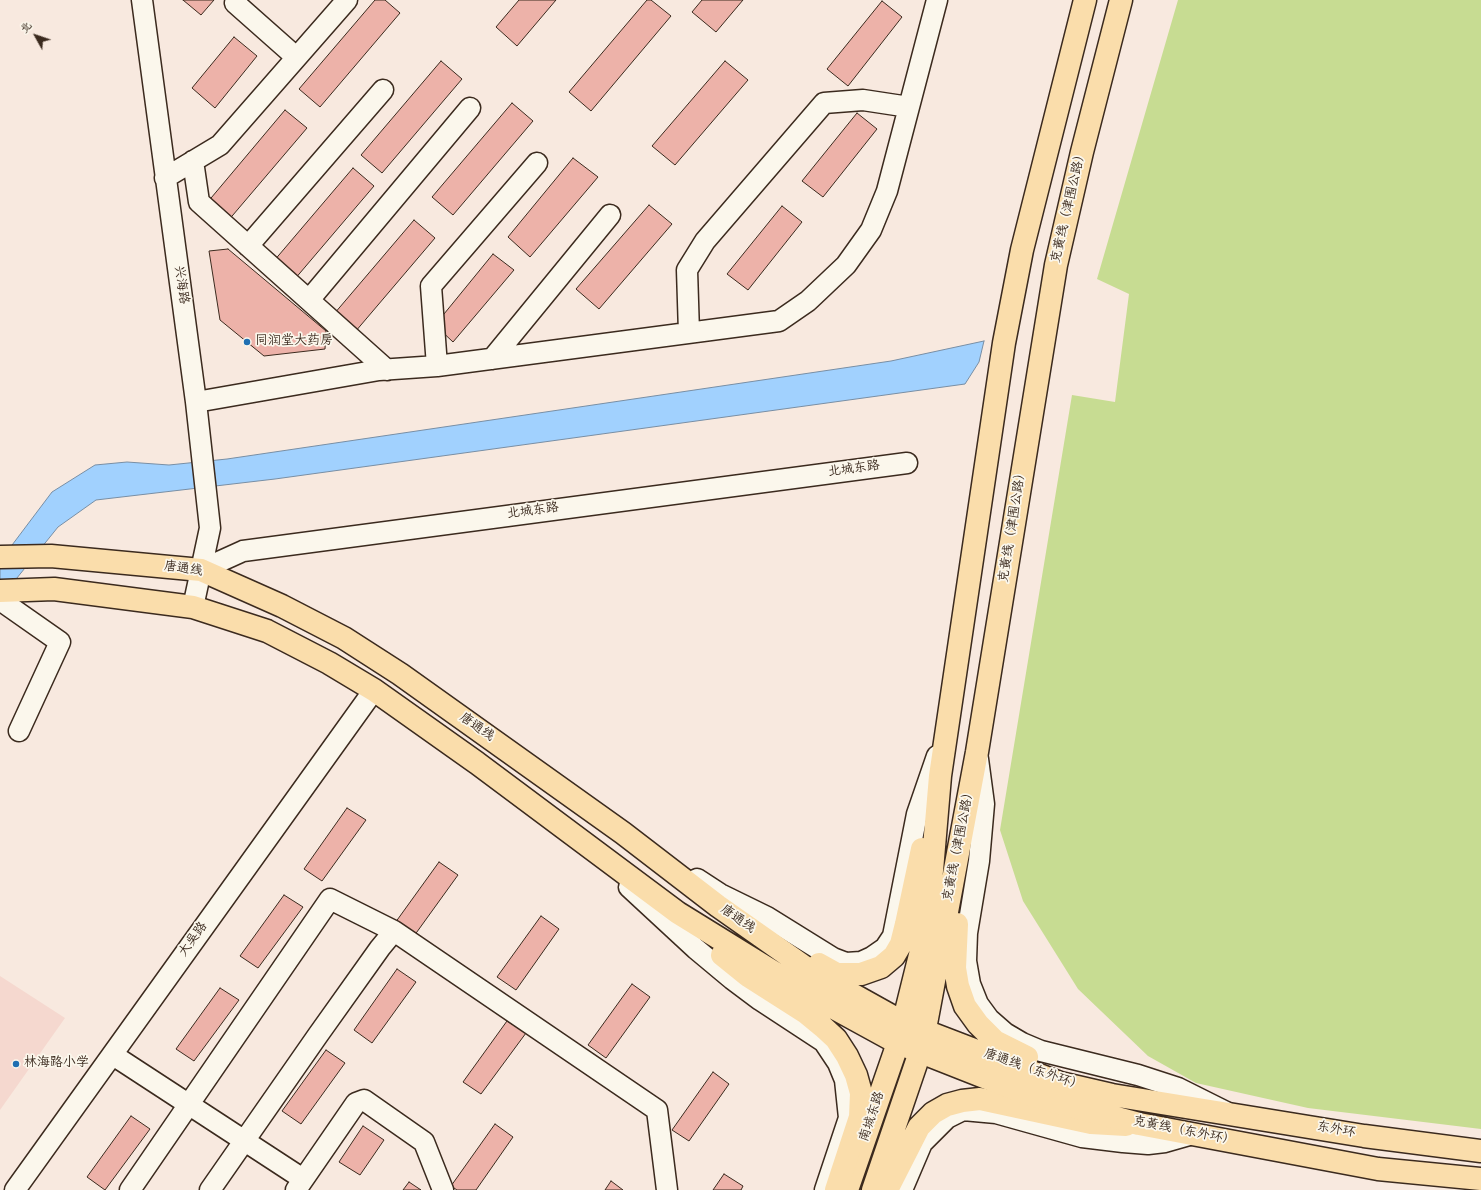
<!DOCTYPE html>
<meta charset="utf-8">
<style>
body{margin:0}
#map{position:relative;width:1481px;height:1190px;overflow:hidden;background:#f8e9df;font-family:"Gochi Hand","LXGW WenKai TC",sans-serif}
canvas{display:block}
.north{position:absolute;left:16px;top:16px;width:40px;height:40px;-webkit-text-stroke:3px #fbf7ec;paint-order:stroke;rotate:310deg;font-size:11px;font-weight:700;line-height:16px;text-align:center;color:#3b2a1e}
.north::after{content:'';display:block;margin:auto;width:14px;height:18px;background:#3b2a1e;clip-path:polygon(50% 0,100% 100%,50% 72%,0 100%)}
</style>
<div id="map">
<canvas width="1481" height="1190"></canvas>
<div class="north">北</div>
</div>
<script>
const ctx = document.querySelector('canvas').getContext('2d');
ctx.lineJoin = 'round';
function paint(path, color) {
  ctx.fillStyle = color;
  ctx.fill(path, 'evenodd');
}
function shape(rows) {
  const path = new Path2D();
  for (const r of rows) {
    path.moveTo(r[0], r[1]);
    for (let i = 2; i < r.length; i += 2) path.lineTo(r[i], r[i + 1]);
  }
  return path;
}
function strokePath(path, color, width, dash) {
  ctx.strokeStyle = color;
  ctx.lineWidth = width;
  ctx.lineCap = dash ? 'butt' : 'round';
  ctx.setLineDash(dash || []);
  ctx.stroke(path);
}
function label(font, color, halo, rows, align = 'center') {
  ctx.font = font + ' "Gochi Hand","LXGW WenKai TC",sans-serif';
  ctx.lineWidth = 3.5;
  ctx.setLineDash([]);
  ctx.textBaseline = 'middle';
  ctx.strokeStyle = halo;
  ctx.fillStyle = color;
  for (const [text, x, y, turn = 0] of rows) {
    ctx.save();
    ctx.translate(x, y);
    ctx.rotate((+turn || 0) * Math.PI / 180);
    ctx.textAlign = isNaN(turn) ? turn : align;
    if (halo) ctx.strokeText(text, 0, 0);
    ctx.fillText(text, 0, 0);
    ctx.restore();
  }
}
paint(shape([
 [0,976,65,1018,0,1110]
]), '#f5d8cf');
paint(shape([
 [1178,0,1481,0,1481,1129,1308,1108,1196,1083,1148,1056,1078,989,1023,901,1000,830,1072,395,1115,402,1129,294,1097,279]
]), '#c7dc92');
const water = shape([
 [984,341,979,362,965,384,275,479,96,500,58,527,0,599,0,561,52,492,95,465,127,462,169,465,227,459,891,361,984,341]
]);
paint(water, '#a1d1fe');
strokePath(water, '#788ea4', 1);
const building = shape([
 [183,0,214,0,201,15,183,0],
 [375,0,385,0,400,13,320,107,299,89,375,0],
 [519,0,556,0,517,46,496,27,519,0],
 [647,0,651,0,671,16,591,111,569,92,647,0],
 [702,0,743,0,716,32,692,12,702,0],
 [882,1,902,17,848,86,827,69,882,1],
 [234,37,257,56,215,108,192,88,234,37],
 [441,61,462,79,382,173,361,155,441,61],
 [725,61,748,80,675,165,652,146,725,61],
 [512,103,533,121,453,215,432,197,512,103],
 [285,110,307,128,227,222,206,204,285,110],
 [857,113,877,129,823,197,802,181,857,113],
 [573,158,598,177,530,257,508,237,573,158],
 [353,168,374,186,294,280,273,262,353,168],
 [649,205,672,224,599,309,576,289,649,205],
 [782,206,802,222,748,290,727,274,782,206],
 [414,220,435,238,355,332,334,314,414,220],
 [228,249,326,331,325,349,264,356,220,320,209,251,228,249],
 [493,254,514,270,453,342,435,325,493,254],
 [347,808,366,820,322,881,304,869,347,808],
 [439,862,458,875,414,936,395,923,439,862],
 [284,895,303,907,258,968,240,956,284,895],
 [541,916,559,929,516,990,497,977,541,916],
 [397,969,416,982,372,1043,354,1030,397,969],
 [632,984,650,997,606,1058,588,1045,632,984],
 [220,988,239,1000,194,1061,176,1049,220,988],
 [507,1021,526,1033,481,1094,463,1082,507,1021],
 [326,1050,345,1063,301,1124,282,1111,326,1050],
 [713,1072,729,1084,689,1141,672,1130,713,1072],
 [131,1116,150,1129,105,1190,87,1177,131,1116],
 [495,1124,513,1137,476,1190,457,1190,451,1186,495,1124],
 [363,1126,384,1140,360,1175,339,1162,363,1126],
 [724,1174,743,1186,741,1190,713,1190,724,1174],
 [611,1181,623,1190,605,1190,611,1181],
 [409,1182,421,1190,403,1190,409,1182]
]);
paint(building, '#edb2a9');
strokePath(building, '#3b2a1e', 1);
const minor = shape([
 [142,0,196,402,210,528,201,570],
 [237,0,235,3,296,57],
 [193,161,199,202,387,370],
 [165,178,220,145,347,0],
 [248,246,383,90],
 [309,300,470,108],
 [689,333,687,270,705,241,824,103,863,100,909,107],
 [492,359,610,215],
 [437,366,431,286,537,163],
 [196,402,379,370,437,366,779,321,808,301,846,265,871,230,887,191,937,0],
 [0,600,60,642,19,731],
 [193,607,201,570,243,551,907,463],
 [978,759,984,804,979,861,967,933,966,961,970,984,978,1004,989,1019,1005,1033,1022,1043,1041,1051,1138,1075,1178,1088,1226,1112],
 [697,879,720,894,767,917,833,958,846,963,861,962,872,957,885,948,893,936,917,814,937,756],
 [629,887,696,949,732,979,760,1000,824,1042,838,1063,845,1080,849,1118,825,1190],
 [113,1055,303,1179],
 [15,1190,374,690],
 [130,1190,330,899,394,931],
 [210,1190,318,1035,380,948,394,931,657,1110,667,1190],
 [296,1190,356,1103,364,1100,424,1142,443,1190],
 [902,1190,922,1143,947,1118,963,1110,996,1113,1082,1137,1123,1142,1148,1144,1165,1142,1193,1134]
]);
const major = shape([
 [847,1190,898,1043],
 [873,1190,920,1052],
 [887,1190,919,1127,933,1113,947,1105,962,1101,980,1099,1091,1123,1126,1125]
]);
const highway = shape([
 [0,557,51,556,201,570,282,606,344,638,400,674,623,833,718,906,809,970,904,1023,1060,1083,1112,1095,1364,1136,1481,1151],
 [0,591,54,589,193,607,267,631,329,663,374,690,477,763,678,913,814,997,898,1043,1030,1095,1139,1124,1378,1169,1481,1179],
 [957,924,955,968,958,986,965,1006,978,1024,995,1041,1027,1057],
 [722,955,748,976,806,1013,823,1027,836,1039,847,1056,856,1075,861,1093,860,1117,836,1190],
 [819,964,837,974,861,974,881,967,894,956,901,944,906,924,922,849],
 [900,1036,921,951,930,894,940,776,1004,343,1022,250,1085,0],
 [922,1045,977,752,1056,265,1082,152,1121,0]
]);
strokePath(minor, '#3b2a1e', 23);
strokePath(major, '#3b2a1e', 25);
strokePath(highway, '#3b2a1e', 25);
strokePath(minor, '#fbf7ec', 20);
strokePath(major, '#faddab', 22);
strokePath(highway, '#faddab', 22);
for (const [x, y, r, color] of [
 [247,342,4,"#1f6fb2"],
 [16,1064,4,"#1f6fb2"]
]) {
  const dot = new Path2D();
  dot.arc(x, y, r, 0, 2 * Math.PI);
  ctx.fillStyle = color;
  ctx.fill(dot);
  strokePath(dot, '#fbf7ec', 1.5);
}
label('13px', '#3b2a1e', '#fbf7ec', [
 ["克黄线（津围公路）",1070,206,-77],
 ["兴海路",180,285,82],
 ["北城东路",854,470,-8],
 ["北城东路",533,512,-8],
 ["克黄线（津围公路）",1014,525,-81],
 ["唐通线",183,570,8],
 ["唐通线",476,728,35],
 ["克黄线（津围公路）",960,844,-79],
 ["唐通线",737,920,35],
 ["大吴路",194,940,-54],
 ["唐通线（东外环）",1033,1071,19],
 ["南城东路",873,1117,-71],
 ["东外环",1336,1131,10],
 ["克黄线（东外环）",1184,1132,11]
]);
label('13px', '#3b2a1e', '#fbf7ec', [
 ["同润堂大药房",255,342],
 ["林海路小学",24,1064]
], 'left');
</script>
